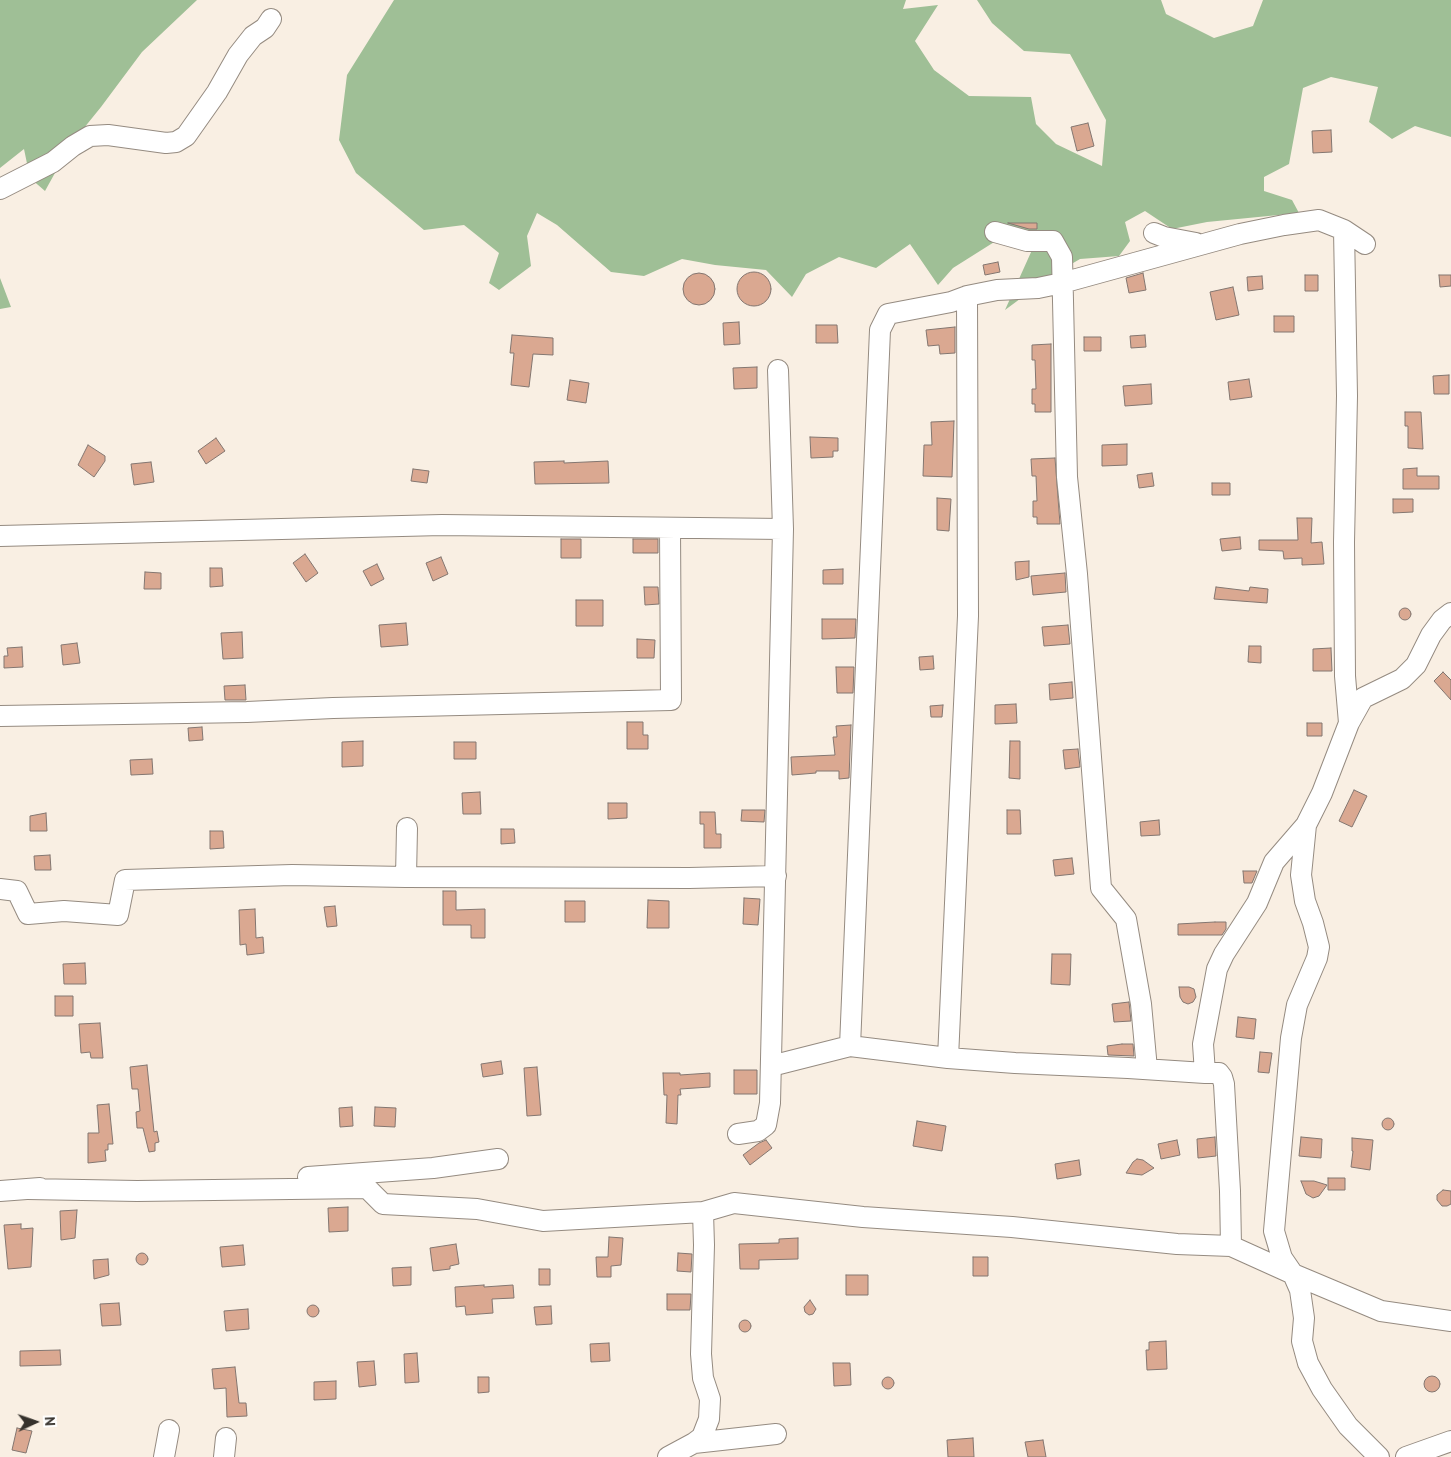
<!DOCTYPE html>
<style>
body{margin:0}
#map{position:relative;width:1451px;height:1457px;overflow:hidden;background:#f9efe3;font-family:"PT Sans",sans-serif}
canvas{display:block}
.north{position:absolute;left:10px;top:1397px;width:50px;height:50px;-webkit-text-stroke:4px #fff;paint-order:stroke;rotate:87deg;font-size:14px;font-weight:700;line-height:20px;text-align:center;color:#35312c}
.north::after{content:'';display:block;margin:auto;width:18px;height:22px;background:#35312c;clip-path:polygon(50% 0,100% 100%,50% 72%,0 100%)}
</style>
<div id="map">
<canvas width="1451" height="1457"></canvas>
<div class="north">N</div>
</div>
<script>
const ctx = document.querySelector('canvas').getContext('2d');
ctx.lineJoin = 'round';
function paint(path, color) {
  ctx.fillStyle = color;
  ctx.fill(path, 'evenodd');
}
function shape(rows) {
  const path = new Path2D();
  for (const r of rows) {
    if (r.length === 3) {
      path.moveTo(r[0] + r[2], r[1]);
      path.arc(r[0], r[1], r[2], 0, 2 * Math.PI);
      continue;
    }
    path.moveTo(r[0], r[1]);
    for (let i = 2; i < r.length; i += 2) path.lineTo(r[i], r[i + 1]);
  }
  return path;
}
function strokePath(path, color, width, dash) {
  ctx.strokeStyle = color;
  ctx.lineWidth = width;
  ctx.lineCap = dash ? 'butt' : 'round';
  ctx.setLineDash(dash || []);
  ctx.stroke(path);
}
paint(shape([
 [0,0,197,0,142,52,101,107,71,144,45,191,30,178,24,149,0,168],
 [394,0,906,0,903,9,938,5,915,41,934,70,969,96,1031,97,1036,124,1056,144,1102,166,1106,120,1070,54,1024,51,992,23,977,0,1161,0,1166,14,1214,38,1253,26,1263,0,1451,0,1451,137,1415,126,1392,139,1369,122,1378,87,1331,77,1303,88,1289,164,1264,177,1264,191,1292,200,1299,213,1207,222,1172,229,1145,211,1125,222,1130,241,1119,256,1080,259,1051,276,1005,310,1032,250,999,239,953,268,938,285,910,244,876,268,839,257,806,274,792,297,766,270,715,265,682,259,644,276,611,272,557,225,537,213,527,236,531,266,499,290,489,283,499,253,464,225,424,230,356,173,339,140,347,75],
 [0,278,11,307,0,309]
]), '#9fbf96');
const building = shape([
 [1088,123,1094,146,1077,151,1071,127,1088,123],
 [1331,130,1332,152,1313,153,1312,131,1331,130],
 [1008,223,1037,223,1037,229,1029,229,1008,223],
 [998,262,1000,272,985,275,983,265,998,262],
 [754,289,17],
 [699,289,16],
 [1143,273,1146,290,1129,293,1126,278,1143,273],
 [1305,275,1318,275,1318,291,1305,291,1305,275],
 [1439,275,1451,275,1451,286,1440,287,1439,275],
 [1262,276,1263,289,1248,291,1247,277,1262,276],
 [1233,287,1239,315,1216,320,1210,292,1233,287],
 [1274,316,1294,316,1294,332,1274,332,1274,316],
 [739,322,740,344,724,345,723,323,739,322],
 [816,325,837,325,838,343,816,343,816,325],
 [955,327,955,353,940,354,939,345,928,346,926,330,955,327],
 [512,335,553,338,553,355,533,354,529,387,511,385,514,353,510,353,512,335],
 [1145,335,1146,347,1131,348,1130,336,1145,335],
 [1084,337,1101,337,1101,351,1084,351,1084,337],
 [1051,344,1051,412,1035,412,1035,404,1032,404,1032,389,1036,389,1035,360,1032,360,1032,345,1051,344],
 [757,367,757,388,734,389,733,368,757,367],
 [1449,375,1449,394,1434,394,1433,376,1449,375],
 [1249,379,1252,397,1230,400,1228,382,1249,379],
 [570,380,589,383,586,403,567,400,570,380],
 [1151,384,1152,404,1125,406,1123,386,1151,384],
 [1405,412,1421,412,1423,449,1408,448,1408,426,1405,426,1405,412],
 [954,421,952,477,923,476,924,445,932,445,931,422,954,421],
 [810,437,838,438,838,451,833,451,833,457,811,458,810,437],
 [216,438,225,451,206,464,198,451,216,438],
 [1127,444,1127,465,1102,466,1102,445,1127,444],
 [88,445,105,456,105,461,94,477,78,465,88,445],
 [1055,458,1060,524,1037,524,1037,517,1033,517,1033,501,1037,501,1036,476,1032,476,1031,459,1055,458],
 [564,461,564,463,608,461,609,483,535,484,534,462,564,461],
 [151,462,154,482,134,485,131,464,151,462],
 [1417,468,1417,476,1439,476,1439,489,1403,489,1403,469,1417,468],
 [413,469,429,471,427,483,411,481,413,469],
 [1152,473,1154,486,1139,488,1137,475,1152,473],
 [1212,483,1230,483,1230,495,1212,495,1212,483],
 [937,498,951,499,949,531,937,530,937,498],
 [1393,499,1413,499,1413,512,1393,513,1393,499],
 [1297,518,1312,518,1311,543,1322,542,1324,564,1302,565,1302,558,1284,559,1283,551,1259,550,1259,540,1298,540,1297,518],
 [1240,537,1241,549,1222,551,1220,539,1240,537],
 [561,539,581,539,581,558,561,558,561,539],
 [633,539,658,539,658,553,633,553,633,539],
 [305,554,318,573,306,582,293,563,305,554],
 [441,557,448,574,433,581,426,563,441,557],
 [1029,561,1029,577,1016,580,1015,562,1029,561],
 [377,564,384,579,371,586,363,571,377,564],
 [210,568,222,568,223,586,210,587,210,568],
 [843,569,843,584,823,584,823,570,843,569],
 [145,572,161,573,161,589,144,589,145,572],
 [1065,573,1066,592,1033,595,1031,576,1065,573],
 [644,587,658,587,659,604,645,605,644,587],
 [1216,587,1249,591,1250,587,1268,589,1267,603,1214,599,1216,587],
 [576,600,603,600,603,626,576,626,576,600],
 [1405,614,6],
 [822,619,856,619,855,638,822,639,822,619],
 [406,623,408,645,381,647,379,625,406,623],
 [1068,625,1070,644,1044,646,1042,627,1068,625],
 [242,632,243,658,223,659,221,633,242,632],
 [637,639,655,640,654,658,637,658,637,639],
 [77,643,80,663,63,665,61,645,77,643],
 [1249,646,1261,646,1261,663,1248,662,1249,646],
 [22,647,23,667,4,668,4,656,8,656,7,648,22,647],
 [1331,648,1332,671,1313,671,1313,649,1331,648],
 [933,656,934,669,920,670,919,657,933,656],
 [836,667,854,667,853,693,837,693,836,667],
 [1443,672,1451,680,1451,700,1434,681,1443,672],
 [1072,682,1073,698,1050,700,1049,684,1072,682],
 [245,685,246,700,225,700,224,686,245,685],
 [1016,704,1017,723,995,724,995,705,1016,704],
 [943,705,942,717,931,717,930,706,943,705],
 [627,722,643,722,643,735,648,735,648,749,627,749,627,722],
 [1307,723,1322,723,1322,736,1307,736,1307,723],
 [851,725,849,778,839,779,839,771,816,771,816,773,792,775,791,757,835,755,833,737,837,737,836,726,851,725],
 [202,727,203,740,189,741,188,728,202,727],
 [363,741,363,766,342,767,342,742,363,741],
 [1010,741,1020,741,1020,779,1009,778,1010,741],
 [454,742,476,742,476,759,454,759,454,742],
 [1078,749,1080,767,1065,769,1063,750,1078,749],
 [152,759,153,774,131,775,130,760,152,759],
 [1354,790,1367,796,1352,827,1339,821,1354,790],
 [480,792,481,814,463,814,462,793,480,792],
 [608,803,627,803,627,818,608,819,608,803],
 [742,810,765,810,764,822,741,821,742,810],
 [1007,810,1020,810,1021,834,1007,834,1007,810],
 [700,812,715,812,716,834,721,834,721,848,704,848,704,824,700,824,700,812],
 [46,813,47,831,30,831,30,816,46,813],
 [1159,820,1160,835,1141,836,1140,822,1159,820],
 [501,829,514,829,515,843,501,844,501,829],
 [210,831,223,831,224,848,210,849,210,831],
 [50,855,51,870,35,870,34,856,50,855],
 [1072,858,1074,874,1055,876,1053,860,1072,858],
 [1243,871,1257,871,1252,883,1244,883,1243,871],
 [443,891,456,891,456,910,485,909,485,938,471,938,471,925,443,925,443,891],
 [744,898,760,899,758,925,743,924,744,898],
 [648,900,669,901,669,928,647,928,648,900],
 [565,901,585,901,585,922,565,922,565,901],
 [335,906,337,926,327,927,324,907,335,906],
 [255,909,256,938,263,937,264,953,247,955,246,944,240,945,239,910,255,909],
 [1215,922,1226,922,1226,929,1222,935,1178,935,1178,924,1215,922],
 [1052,954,1071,954,1070,985,1051,984,1052,954],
 [85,963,86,984,64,984,63,964,85,963],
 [1179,987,1189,987,1194,989,1196,997,1193,1002,1188,1004,1183,1002,1180,997,1179,987],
 [55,996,73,996,73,1016,55,1016,55,996],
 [1129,1002,1131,1021,1114,1022,1112,1004,1129,1002],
 [1238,1017,1256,1019,1254,1039,1236,1037,1238,1017],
 [100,1023,103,1058,91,1058,90,1052,81,1053,79,1024,100,1023],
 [1122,1044,1133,1044,1134,1056,1108,1055,1107,1046,1122,1044],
 [1260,1052,1272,1053,1269,1073,1258,1072,1260,1052],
 [501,1061,503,1074,483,1077,481,1064,501,1061],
 [147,1065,154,1132,157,1131,159,1142,155,1143,155,1151,149,1152,143,1128,137,1128,136,1112,140,1111,138,1089,132,1089,130,1067,147,1065],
 [537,1067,541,1115,527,1116,524,1068,537,1067],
 [734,1070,757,1070,757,1094,734,1094,734,1070],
 [663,1073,680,1073,680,1075,710,1073,710,1087,680,1089,681,1095,678,1095,677,1124,666,1123,667,1095,664,1095,663,1073],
 [109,1104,113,1144,108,1144,108,1150,105,1150,106,1161,88,1163,88,1133,99,1133,97,1105,109,1104],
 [352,1107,353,1126,340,1127,339,1108,352,1107],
 [375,1107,396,1108,395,1127,374,1126,375,1107],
 [1388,1124,6],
 [917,1121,946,1126,942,1151,913,1146,917,1121],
 [1215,1137,1216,1156,1198,1158,1197,1139,1215,1137],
 [1301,1137,1322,1139,1321,1158,1299,1156,1301,1137],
 [1352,1138,1373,1140,1370,1170,1351,1167,1353,1151,1352,1151,1352,1138],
 [766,1140,772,1148,750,1165,743,1155,759,1143,766,1140],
 [1177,1140,1180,1155,1161,1159,1158,1144,1177,1140],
 [1137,1159,1143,1160,1154,1168,1142,1175,1126,1173,1133,1162,1137,1159],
 [1079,1160,1081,1175,1057,1179,1055,1164,1079,1160],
 [1328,1178,1345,1178,1345,1190,1328,1190,1328,1178],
 [1301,1181,1314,1181,1327,1185,1319,1196,1313,1198,1306,1194,1301,1181],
 [1443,1190,1451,1191,1451,1204,1447,1206,1442,1206,1437,1200,1437,1195,1443,1190],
 [348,1207,348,1231,329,1232,328,1208,348,1207],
 [77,1210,75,1238,61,1240,60,1211,77,1210],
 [21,1224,21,1229,33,1228,31,1267,8,1269,4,1225,21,1224],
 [609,1237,623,1238,621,1265,611,1266,611,1277,597,1277,596,1257,608,1257,609,1237],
 [798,1238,798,1259,759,1260,759,1269,740,1269,739,1244,779,1243,779,1239,798,1238],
 [456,1244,459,1264,450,1266,450,1269,433,1271,430,1248,456,1244],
 [243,1245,245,1265,222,1267,220,1247,243,1245],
 [678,1253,692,1254,691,1272,677,1271,678,1253],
 [142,1259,6],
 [973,1257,988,1257,988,1276,973,1276,973,1257],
 [108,1259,109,1275,94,1279,93,1260,108,1259],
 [411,1267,411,1285,393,1286,392,1268,411,1267],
 [539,1269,550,1269,550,1285,539,1285,539,1269],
 [846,1275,868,1275,868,1295,846,1295,846,1275],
 [484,1285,484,1287,513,1285,514,1298,492,1299,493,1313,466,1315,465,1306,456,1307,455,1287,484,1285],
 [667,1294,691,1294,690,1310,667,1310,667,1294],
 [810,1300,816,1309,813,1314,809,1315,805,1312,804,1307,810,1300],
 [119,1303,121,1325,102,1326,100,1304,119,1303],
 [313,1311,6],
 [551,1306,552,1324,536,1325,534,1307,551,1306],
 [248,1309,249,1329,226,1331,224,1311,248,1309],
 [745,1326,6],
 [1166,1341,1167,1369,1147,1370,1146,1350,1149,1350,1149,1342,1166,1341],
 [609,1343,610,1361,591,1362,590,1344,609,1343],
 [60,1350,61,1365,20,1366,20,1351,60,1350],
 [417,1353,419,1382,405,1383,404,1354,417,1353],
 [374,1361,376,1385,359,1387,357,1362,374,1361],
 [833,1363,850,1363,851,1385,834,1386,833,1363],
 [235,1367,239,1403,246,1403,247,1416,227,1417,226,1388,214,1389,212,1369,235,1367],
 [1432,1384,8],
 [478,1377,489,1377,489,1392,478,1393,478,1377],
 [888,1383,6],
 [336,1381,336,1399,314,1400,314,1382,336,1381],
 [17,1428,32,1431,26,1453,12,1450,17,1428],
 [973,1438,974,1457,948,1457,947,1440,973,1438],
 [1043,1440,1046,1457,1028,1457,1025,1442,1043,1440]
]);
paint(building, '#daa891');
strokePath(building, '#837670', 1);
const minor = shape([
 [0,189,53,162,73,146,90,136,108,135,166,143,176,142,186,136,217,92,238,55,253,36,265,28,271,19],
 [1344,230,1365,244],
 [995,232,1027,241,1053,241,1062,257,1067,477,1077,574,1101,888,1126,919,1141,1004,1147,1069],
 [1154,233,1164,237,1196,243],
 [0,536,442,525,783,529],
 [0,716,247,712,333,708,671,700,670,528],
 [1349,723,1363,698,1402,679,1416,665,1431,635,1442,620,1451,613],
 [1306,825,1301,875,1305,901,1313,923,1319,947,1317,958,1297,1005,1291,1038,1274,1231,1282,1258,1293,1274,1300,1290,1304,1318,1302,1341,1308,1363,1322,1389,1348,1426,1379,1457],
 [407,828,406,877,689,878,776,876],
 [0,889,17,891,28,914,64,911,118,915,125,880,292,875,406,877],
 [850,1046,880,330,888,314,951,302,967,296,997,290,1038,288,1062,283,1240,234,1284,225,1319,220,1344,230,1347,396,1344,542,1345,676,1349,723,1322,793,1306,825,1274,862,1257,903,1224,954,1217,969,1203,1044,1205,1073,1219,1073,1222,1077,1224,1084,1230,1191,1231,1246],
 [948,1058,968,616,967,296],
 [771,1066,850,1046,948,1058,1015,1063,1128,1068,1205,1073],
 [738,1134,758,1131,766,1125,770,1103,783,529,778,370],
 [308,1177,433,1168,498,1159],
 [28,1189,137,1191,367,1188,383,1204,477,1209,543,1221,703,1212,734,1203,863,1217,1012,1227,1177,1244,1231,1246,1293,1274,1381,1311,1451,1321],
 [0,1191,40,1188],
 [694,1443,776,1434],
 [164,1457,169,1430],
 [224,1457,226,1438],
 [668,1457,694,1443,702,1437,709,1419,710,1399,703,1378,701,1354,704,1245,703,1212],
 [1406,1457,1451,1441]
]);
strokePath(minor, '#958b81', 22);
strokePath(minor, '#fff', 20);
</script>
